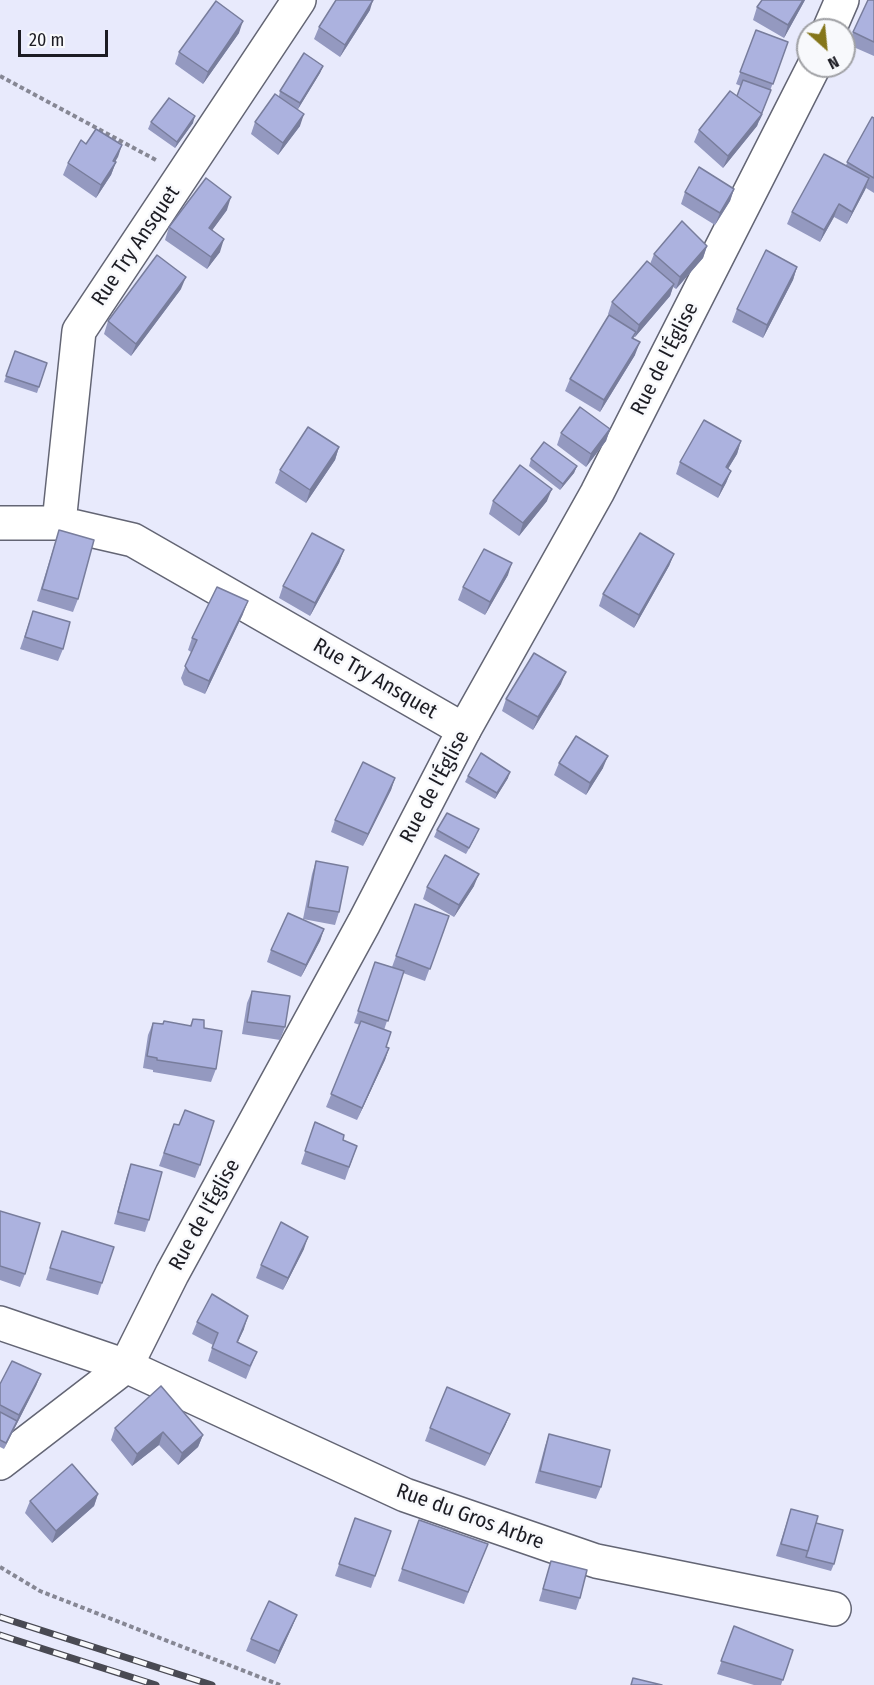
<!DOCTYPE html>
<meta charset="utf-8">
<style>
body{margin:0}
#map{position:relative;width:874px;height:1685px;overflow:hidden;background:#e8eafc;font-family:"Fira Sans Condensed",sans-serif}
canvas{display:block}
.north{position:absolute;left:796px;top:18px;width:60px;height:60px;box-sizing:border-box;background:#f8f9fc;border:2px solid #a0a1a5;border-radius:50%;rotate:153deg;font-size:16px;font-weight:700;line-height:24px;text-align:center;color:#1c1c23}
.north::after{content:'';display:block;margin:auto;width:21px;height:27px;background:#85761a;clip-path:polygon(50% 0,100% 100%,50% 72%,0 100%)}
.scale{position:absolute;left:18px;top:30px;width:90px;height:27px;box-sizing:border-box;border:3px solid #1c1c23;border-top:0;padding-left:8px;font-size:18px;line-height:21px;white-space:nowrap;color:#1c1c23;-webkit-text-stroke:4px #f8f9fc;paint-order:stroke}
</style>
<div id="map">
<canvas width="874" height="1685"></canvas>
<div class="north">N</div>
<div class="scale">20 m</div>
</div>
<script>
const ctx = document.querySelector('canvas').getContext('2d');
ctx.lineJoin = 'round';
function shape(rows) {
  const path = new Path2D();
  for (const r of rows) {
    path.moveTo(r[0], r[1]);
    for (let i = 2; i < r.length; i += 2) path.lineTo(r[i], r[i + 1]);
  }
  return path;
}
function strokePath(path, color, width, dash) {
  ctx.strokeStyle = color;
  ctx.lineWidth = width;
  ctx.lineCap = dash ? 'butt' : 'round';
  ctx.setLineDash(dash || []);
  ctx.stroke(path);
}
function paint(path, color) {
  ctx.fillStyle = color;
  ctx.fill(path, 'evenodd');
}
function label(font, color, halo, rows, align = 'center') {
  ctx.font = font + ' "Fira Sans Condensed",sans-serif';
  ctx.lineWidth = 5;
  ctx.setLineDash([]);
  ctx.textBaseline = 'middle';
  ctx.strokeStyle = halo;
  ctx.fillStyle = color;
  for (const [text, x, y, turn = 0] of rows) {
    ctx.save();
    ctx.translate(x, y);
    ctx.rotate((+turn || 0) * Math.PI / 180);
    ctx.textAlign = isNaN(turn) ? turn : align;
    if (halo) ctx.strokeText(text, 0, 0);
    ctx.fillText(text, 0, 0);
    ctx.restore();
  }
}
const minor = shape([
 [0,523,59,523,133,540,464,730],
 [59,523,79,331,299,0],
 [0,1323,126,1366,405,1495,596,1561,834,1609]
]);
const tertiary = shape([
 [829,30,842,0],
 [0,1463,126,1366,172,1274,364,923,464,730,597,493,814,66]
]);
strokePath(minor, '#636574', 36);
strokePath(tertiary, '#636574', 36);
strokePath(shape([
 [0,76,156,160],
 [0,1567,40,1591,280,1685]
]), '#868794', 4, [4.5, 3]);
strokePath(minor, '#fff', 33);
strokePath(tertiary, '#fff', 33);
const rail = shape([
 [0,1617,212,1685],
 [0,1635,156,1685]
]);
strokePath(rail, '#494a53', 7);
strokePath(rail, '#f8f9fc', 4.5, [14]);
paint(shape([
 [762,0,805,0,784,38,753,20,757,7],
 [874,0,874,56,849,45,853,32],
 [370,10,340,57,314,39,319,27],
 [756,30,788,42,757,126,723,168,694,142,699,130,737,96,741,86,736,84],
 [239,33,203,84,175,64,179,52],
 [323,66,320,73,298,109,300,126,278,155,251,134,255,122,279,96,280,91],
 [874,118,874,193,866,188,847,224,834,217,820,242,787,224,792,212,846,165],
 [151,122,193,123,175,148,148,129],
 [86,144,122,145,115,162,116,162,111,175,96,198,63,175,68,163],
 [734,189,730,201,715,225,681,204,685,192],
 [227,210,212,230,220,252,207,269,165,240,169,227],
 [707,246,703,258,676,289,673,287,670,296,635,337,634,337,635,355,600,412,565,391,570,379,609,315,608,314,612,302,650,264,654,254],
 [797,267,793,280,763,338,732,322,737,309],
 [181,289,131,356,104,334,108,321],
 [15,351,47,363,37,393,4,382],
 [610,429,606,441,586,467,557,445,561,433],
 [741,441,737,454,728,469,731,471,726,483,718,498,676,474,680,462],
 [339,447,335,460,306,503,275,483,280,470],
 [531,459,577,466,574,473,560,490,529,466],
 [493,501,547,501,519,536,489,514],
 [59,530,78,599,73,612,37,601],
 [344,550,339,563,310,616,279,598,283,586],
 [674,554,669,566,634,628,599,606,603,594],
 [508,575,485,615,458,600,463,587],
 [33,611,63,649,58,661,20,649],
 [243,614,205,694,184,685,181,678,191,652,188,650,192,638],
 [561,684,533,730,502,711,506,699],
 [559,763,603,768,586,795,554,775],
 [468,776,508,778,495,799,465,782],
 [395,778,391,790,363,846,331,832,335,820],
 [437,830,476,836,466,854,434,837],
 [316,861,339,912,335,925,303,919,312,874],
 [474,886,454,917,423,899,427,887],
 [415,904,449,916,425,981,403,973,384,1030,386,1047,389,1048,385,1060,357,1120,326,1107,360,1025,354,1023,375,962,392,967],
 [324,929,320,941,301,977,267,962,271,950],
 [252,991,285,1027,280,1040,242,1034,247,1003],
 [193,1019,204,1028,216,1069,211,1082,153,1072,153,1070,143,1068,148,1035,153,1023,190,1026],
 [315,1122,343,1140,357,1146,345,1180,301,1164],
 [174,1124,200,1165,195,1178,159,1166],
 [131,1164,149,1220,145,1232,114,1224,127,1176],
 [0,1211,25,1274,20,1287,0,1280],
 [62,1231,102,1283,98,1295,46,1280],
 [304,1249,283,1290,256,1278,261,1265],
 [197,1322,244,1329,238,1342,257,1352,246,1379,208,1361,213,1345,192,1334],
 [41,1374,36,1386,4,1449,0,1447,0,1384],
 [510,1414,505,1426,485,1466,425,1441,430,1428],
 [115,1428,203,1435,198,1447,178,1465,159,1445,132,1466,111,1440],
 [549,1434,601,1487,596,1499,535,1483,545,1446],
 [98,1494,94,1506,52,1543,25,1513,30,1501],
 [791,1509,816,1523,834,1564,831,1571,776,1556],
 [355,1518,391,1531,371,1588,335,1576],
 [419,1520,483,1556,464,1604,398,1581],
 [551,1561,580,1598,576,1610,539,1601],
 [297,1615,292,1627,275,1664,246,1651,251,1639],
 [734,1626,793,1650,781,1685,754,1685,717,1674]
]), '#9499c0');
paint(shape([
 [373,0,370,10,340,57,345,45],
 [803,0,805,0,784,38,788,25],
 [243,21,239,33,203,84,208,72],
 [323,66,320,73,298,109,300,103],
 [771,90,757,126,723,168,728,156],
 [304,114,300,126,278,155,283,143],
 [195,116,193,123,175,148,177,142],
 [122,145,118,157,109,172,116,162,111,175,96,198,101,185],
 [869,178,865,190,847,224,852,212],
 [734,189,730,201,715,225,720,213],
 [231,197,227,210,205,240,209,228],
 [839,204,834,217,820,242,824,230],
 [224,239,220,252,207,269,211,257],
 [707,246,703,258,676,289,680,277],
 [797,267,793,280,763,338,767,325],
 [186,277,181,289,131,356,136,344],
 [674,284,670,296,635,337,639,325],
 [640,342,635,355,600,412,604,400],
 [610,429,606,441,586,467,591,454],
 [741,441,737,454,721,480,726,467],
 [339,447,335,460,306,503,310,490],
 [577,466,574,473,560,490,563,484],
 [731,471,726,483,718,498,722,486],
 [552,489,547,501,519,536,523,523],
 [344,550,339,563,310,616,315,603],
 [674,554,669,566,634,628,639,615],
 [512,563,508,575,485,615,490,602],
 [248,601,243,614,205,694,209,681],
 [566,672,561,684,533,730,538,717],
 [608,756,603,768,586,795,590,783],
 [510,772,508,778,495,799,497,793],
 [395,778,391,790,363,846,368,834],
 [479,874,474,886,454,917,459,905],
 [324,929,320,941,301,977,306,965],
 [389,1048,385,1060,357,1120,362,1108],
 [308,1237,304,1249,283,1290,288,1278],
 [248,1316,244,1329,232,1354,237,1342],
 [41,1374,36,1386,4,1449,19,1415],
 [510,1414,505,1426,485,1466,490,1454],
 [163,1432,159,1445,132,1466,137,1454],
 [203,1435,198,1447,178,1465,182,1453],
 [98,1494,94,1506,52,1543,56,1531],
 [297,1615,292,1627,275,1664,279,1651]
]), '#787d9c');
const building = shape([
 [336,0,373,0,345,45,319,27,336,0],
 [762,0,803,0,788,25,757,7,762,0],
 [868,0,874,0,874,42,853,32,868,0],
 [216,1,243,21,208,72,179,52,216,1],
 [756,30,788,42,773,84,740,72,756,30],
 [304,53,323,66,300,103,280,91,304,53],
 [743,80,771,90,759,120,762,114,737,96,743,80],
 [730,91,762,114,728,156,699,130,730,91],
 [275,94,304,114,283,143,255,122,275,94],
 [169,98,195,116,177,142,151,122,169,98],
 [872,117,874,118,874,178,847,162,872,117],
 [96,129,122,145,113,161,116,162,101,185,68,163,81,140,86,144,96,129],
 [824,154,869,178,852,212,839,204,824,230,792,212,824,154],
 [699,167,734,189,720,213,685,192,699,167],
 [206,178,231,197,209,228,224,239,211,257,169,227,206,178],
 [682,221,707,246,680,277,654,254,682,221],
 [766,250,797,267,767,325,737,309,766,250],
 [157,255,186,277,136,344,108,321,157,255],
 [647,261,674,284,639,325,612,302,647,261],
 [609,315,636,332,632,338,640,342,604,400,570,379,609,315],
 [15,351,47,363,39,387,6,376,15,351],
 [580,407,610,429,591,454,561,433,580,407],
 [704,420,741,441,726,467,731,471,722,486,680,462,704,420],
 [308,427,339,447,310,490,280,470,308,427],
 [544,442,577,466,563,484,531,459,544,442],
 [520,465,552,489,523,523,493,501,520,465],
 [59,530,94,540,78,599,42,589,59,530],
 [312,533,344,550,315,603,283,586,312,533],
 [640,533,674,554,639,615,603,594,640,533],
 [484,549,512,563,490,602,463,587,484,549],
 [217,587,248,601,209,681,189,672,185,666,197,640,192,638,217,587],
 [33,611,70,622,63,649,25,637,33,611],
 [534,653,566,672,538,717,506,699,534,653],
 [576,736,608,756,590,783,559,763,576,736],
 [481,753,510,772,497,793,468,776,481,753],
 [363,762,395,778,368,834,335,820,363,762],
 [447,813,479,829,469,848,437,830,447,813],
 [445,855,479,874,459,905,427,887,445,855],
 [316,861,348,867,339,912,308,907,316,861],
 [415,904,449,916,430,969,396,956,415,904],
 [288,913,324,929,306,965,271,950,288,913],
 [375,962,404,971,388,1021,358,1011,375,962],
 [252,991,290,996,285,1027,247,1022,252,991],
 [193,1019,204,1020,204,1028,222,1031,216,1069,157,1060,157,1058,147,1056,153,1023,163,1024,164,1021,191,1026,193,1019],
 [361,1021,391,1032,386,1047,389,1048,362,1108,331,1094,361,1021],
 [185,1110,214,1121,200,1165,164,1153,174,1124,179,1125,185,1110],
 [315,1122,344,1135,343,1140,357,1146,349,1167,305,1151,315,1122],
 [131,1164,162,1172,149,1220,118,1212,131,1164],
 [0,1211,40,1223,25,1274,0,1266,0,1211],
 [281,1222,308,1237,288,1278,261,1265,281,1222],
 [62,1231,114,1247,102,1283,50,1268,62,1231],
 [212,1294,248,1316,237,1342,257,1352,250,1366,212,1348,218,1333,197,1322,212,1294],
 [12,1361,41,1374,19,1415,0,1405,0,1384,12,1361],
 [161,1386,203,1435,182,1453,163,1432,137,1454,115,1428,161,1386],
 [447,1387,510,1414,490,1454,430,1428,447,1387],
 [0,1412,17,1421,6,1443,0,1440,0,1412],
 [549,1434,610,1450,601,1487,540,1471,549,1434],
 [72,1464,98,1494,56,1531,30,1501,72,1464],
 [791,1509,818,1516,808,1551,781,1544,791,1509],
 [355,1518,391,1531,375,1576,339,1564,355,1518],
 [419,1520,488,1544,468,1592,402,1569,419,1520],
 [816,1523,843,1530,834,1564,806,1557,816,1523],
 [551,1561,587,1570,580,1598,543,1589,551,1561],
 [269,1601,297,1615,279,1651,251,1639,269,1601],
 [734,1626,793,1650,783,1680,721,1661,734,1626],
 [633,1678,662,1685,631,1685,633,1678]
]);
paint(building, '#acb2df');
strokePath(building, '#787d9c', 1.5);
label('21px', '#1c1c23', '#f8f9fc', [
 ["Rue Try Ansquet",136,246,-56],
 ["Rue de l'Église",665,359,-63],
 ["Rue Try Ansquet",375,679,30],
 ["Rue de l'Église",435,787,-62],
 ["Rue de l'Église",205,1215,-61],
 ["Rue du Gros Arbre",470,1517,20]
]);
</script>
